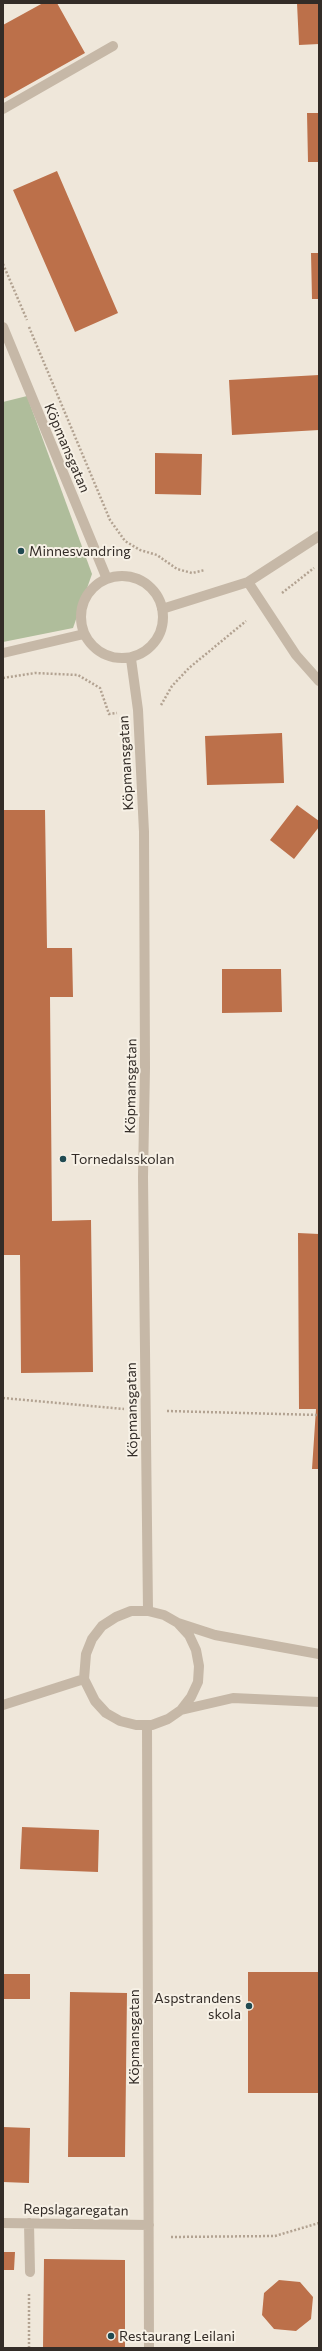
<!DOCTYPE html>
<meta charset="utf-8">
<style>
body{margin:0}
#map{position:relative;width:322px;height:2351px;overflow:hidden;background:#efe7da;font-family:Commissioner,sans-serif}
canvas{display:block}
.frame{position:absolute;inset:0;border:4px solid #332c27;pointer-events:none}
</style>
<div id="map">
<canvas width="322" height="2351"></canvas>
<div class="frame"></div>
</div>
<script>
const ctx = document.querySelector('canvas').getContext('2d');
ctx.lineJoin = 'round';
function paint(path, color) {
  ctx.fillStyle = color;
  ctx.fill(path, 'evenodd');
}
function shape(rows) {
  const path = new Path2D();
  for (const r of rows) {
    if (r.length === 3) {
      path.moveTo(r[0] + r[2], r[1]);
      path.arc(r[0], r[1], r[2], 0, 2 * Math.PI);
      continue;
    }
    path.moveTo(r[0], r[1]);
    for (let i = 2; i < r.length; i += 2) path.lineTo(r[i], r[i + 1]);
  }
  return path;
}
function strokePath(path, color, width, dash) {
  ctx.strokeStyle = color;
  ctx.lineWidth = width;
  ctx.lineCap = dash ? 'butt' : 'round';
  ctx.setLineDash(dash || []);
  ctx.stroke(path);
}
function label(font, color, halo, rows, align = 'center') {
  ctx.font = font + ' Commissioner,sans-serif';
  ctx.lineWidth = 4;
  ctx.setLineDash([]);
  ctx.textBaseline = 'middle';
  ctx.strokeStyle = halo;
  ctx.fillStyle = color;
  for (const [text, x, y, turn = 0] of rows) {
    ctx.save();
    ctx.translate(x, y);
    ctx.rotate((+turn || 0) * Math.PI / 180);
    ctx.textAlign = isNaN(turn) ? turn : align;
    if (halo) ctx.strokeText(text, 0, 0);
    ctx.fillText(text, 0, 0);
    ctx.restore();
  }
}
paint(shape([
 [27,396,92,574,73,628,3,642,3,402]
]), '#afbd9b');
paint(shape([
 [43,3,57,3,85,53,3,99,3,25],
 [297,3,319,3,319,44,299,45],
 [307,113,319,113,319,162,308,162],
 [57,171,118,313,75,332,13,190],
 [311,253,319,253,319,299,312,299],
 [319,375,319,430,232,435,229,380],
 [155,453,202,454,201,495,155,494],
 [282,733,284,783,207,785,205,736],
 [297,805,319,821,319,827,294,859,270,840],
 [3,810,45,810,47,948,72,948,73,997,50,997,52,1221,91,1220,93,1372,21,1373,20,1255,3,1255],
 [222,969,281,969,282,1012,222,1013],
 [298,1233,319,1234,319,1469,312,1469,316,1409,299,1409],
 [22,1827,99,1830,98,1872,20,1869],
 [248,1972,319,1972,319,2093,248,2093],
 [3,1974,30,1974,30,1999,3,1999],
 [70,1992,127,1993,125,2157,68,2157],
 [3,2127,30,2128,29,2183,3,2182],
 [3,2252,15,2252,14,2270,3,2270],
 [44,2259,125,2260,125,2348,43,2348],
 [279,2280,300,2282,313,2297,311,2319,296,2331,274,2329,262,2315,264,2293]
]), '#bc704a');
strokePath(shape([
 [3,264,27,320],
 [29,327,110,520,125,541,140,550,157,555,177,569,192,573,205,570],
 [282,593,314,568],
 [3,678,35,673,78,675,100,688,109,714,117,713],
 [161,705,172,686,189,668,246,621],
 [3,1398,124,1409],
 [167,1411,319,1415],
 [171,2237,275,2236,319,2223],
 [29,2348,29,2292]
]), '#b2a291', 2.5, [2, 2]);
strokePath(shape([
 [3,109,113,46],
 [3,327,107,579],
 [122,617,41],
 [248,582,296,655,319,681],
 [162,609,248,582,319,536],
 [3,653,84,634],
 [131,659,138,710,144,832,145,1068,143,1177,148,1611],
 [178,1623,189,1635,196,1650,199,1666,198,1682,191,1697,181,1710,168,1719,152,1725,136,1725,120,1721,106,1713,95,1701,84,1679,86,1654,92,1639,102,1626,116,1617,131,1611,148,1611,164,1615,178,1623,215,1635,319,1654],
 [3,1705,84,1679],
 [181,1710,233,1698,319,1702],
 [147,1725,149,2348],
 [3,2223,149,2225],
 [29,2223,30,2272]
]), '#c6b8a7', 10);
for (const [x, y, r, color] of [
 [21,551,4,"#204a51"],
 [63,1159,4,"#204a51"],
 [249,2006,4,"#204a51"],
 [111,2336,4,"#204a51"]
]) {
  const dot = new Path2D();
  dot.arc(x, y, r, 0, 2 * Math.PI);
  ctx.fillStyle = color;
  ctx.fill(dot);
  strokePath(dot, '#f7f1e6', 1.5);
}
label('14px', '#332c27', '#f7f1e6', [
 ["Köpmansgatan",67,448,67],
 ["Köpmansgatan",126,763,-93],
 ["Köpmansgatan",131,1086,-89],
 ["Köpmansgatan",132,1410,-91],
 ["Köpmansgatan",134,2037,-90],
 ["Repslagaregatan",76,2210,1]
]);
label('14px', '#332c27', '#f7f1e6', [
 ["Minnesvandring",29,551],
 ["Tornedalsskolan",71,1159],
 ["Aspstrandens",241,1998,"right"],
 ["skola",241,2014,"right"],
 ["Restaurang Leilani",119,2336]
], 'left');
</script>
